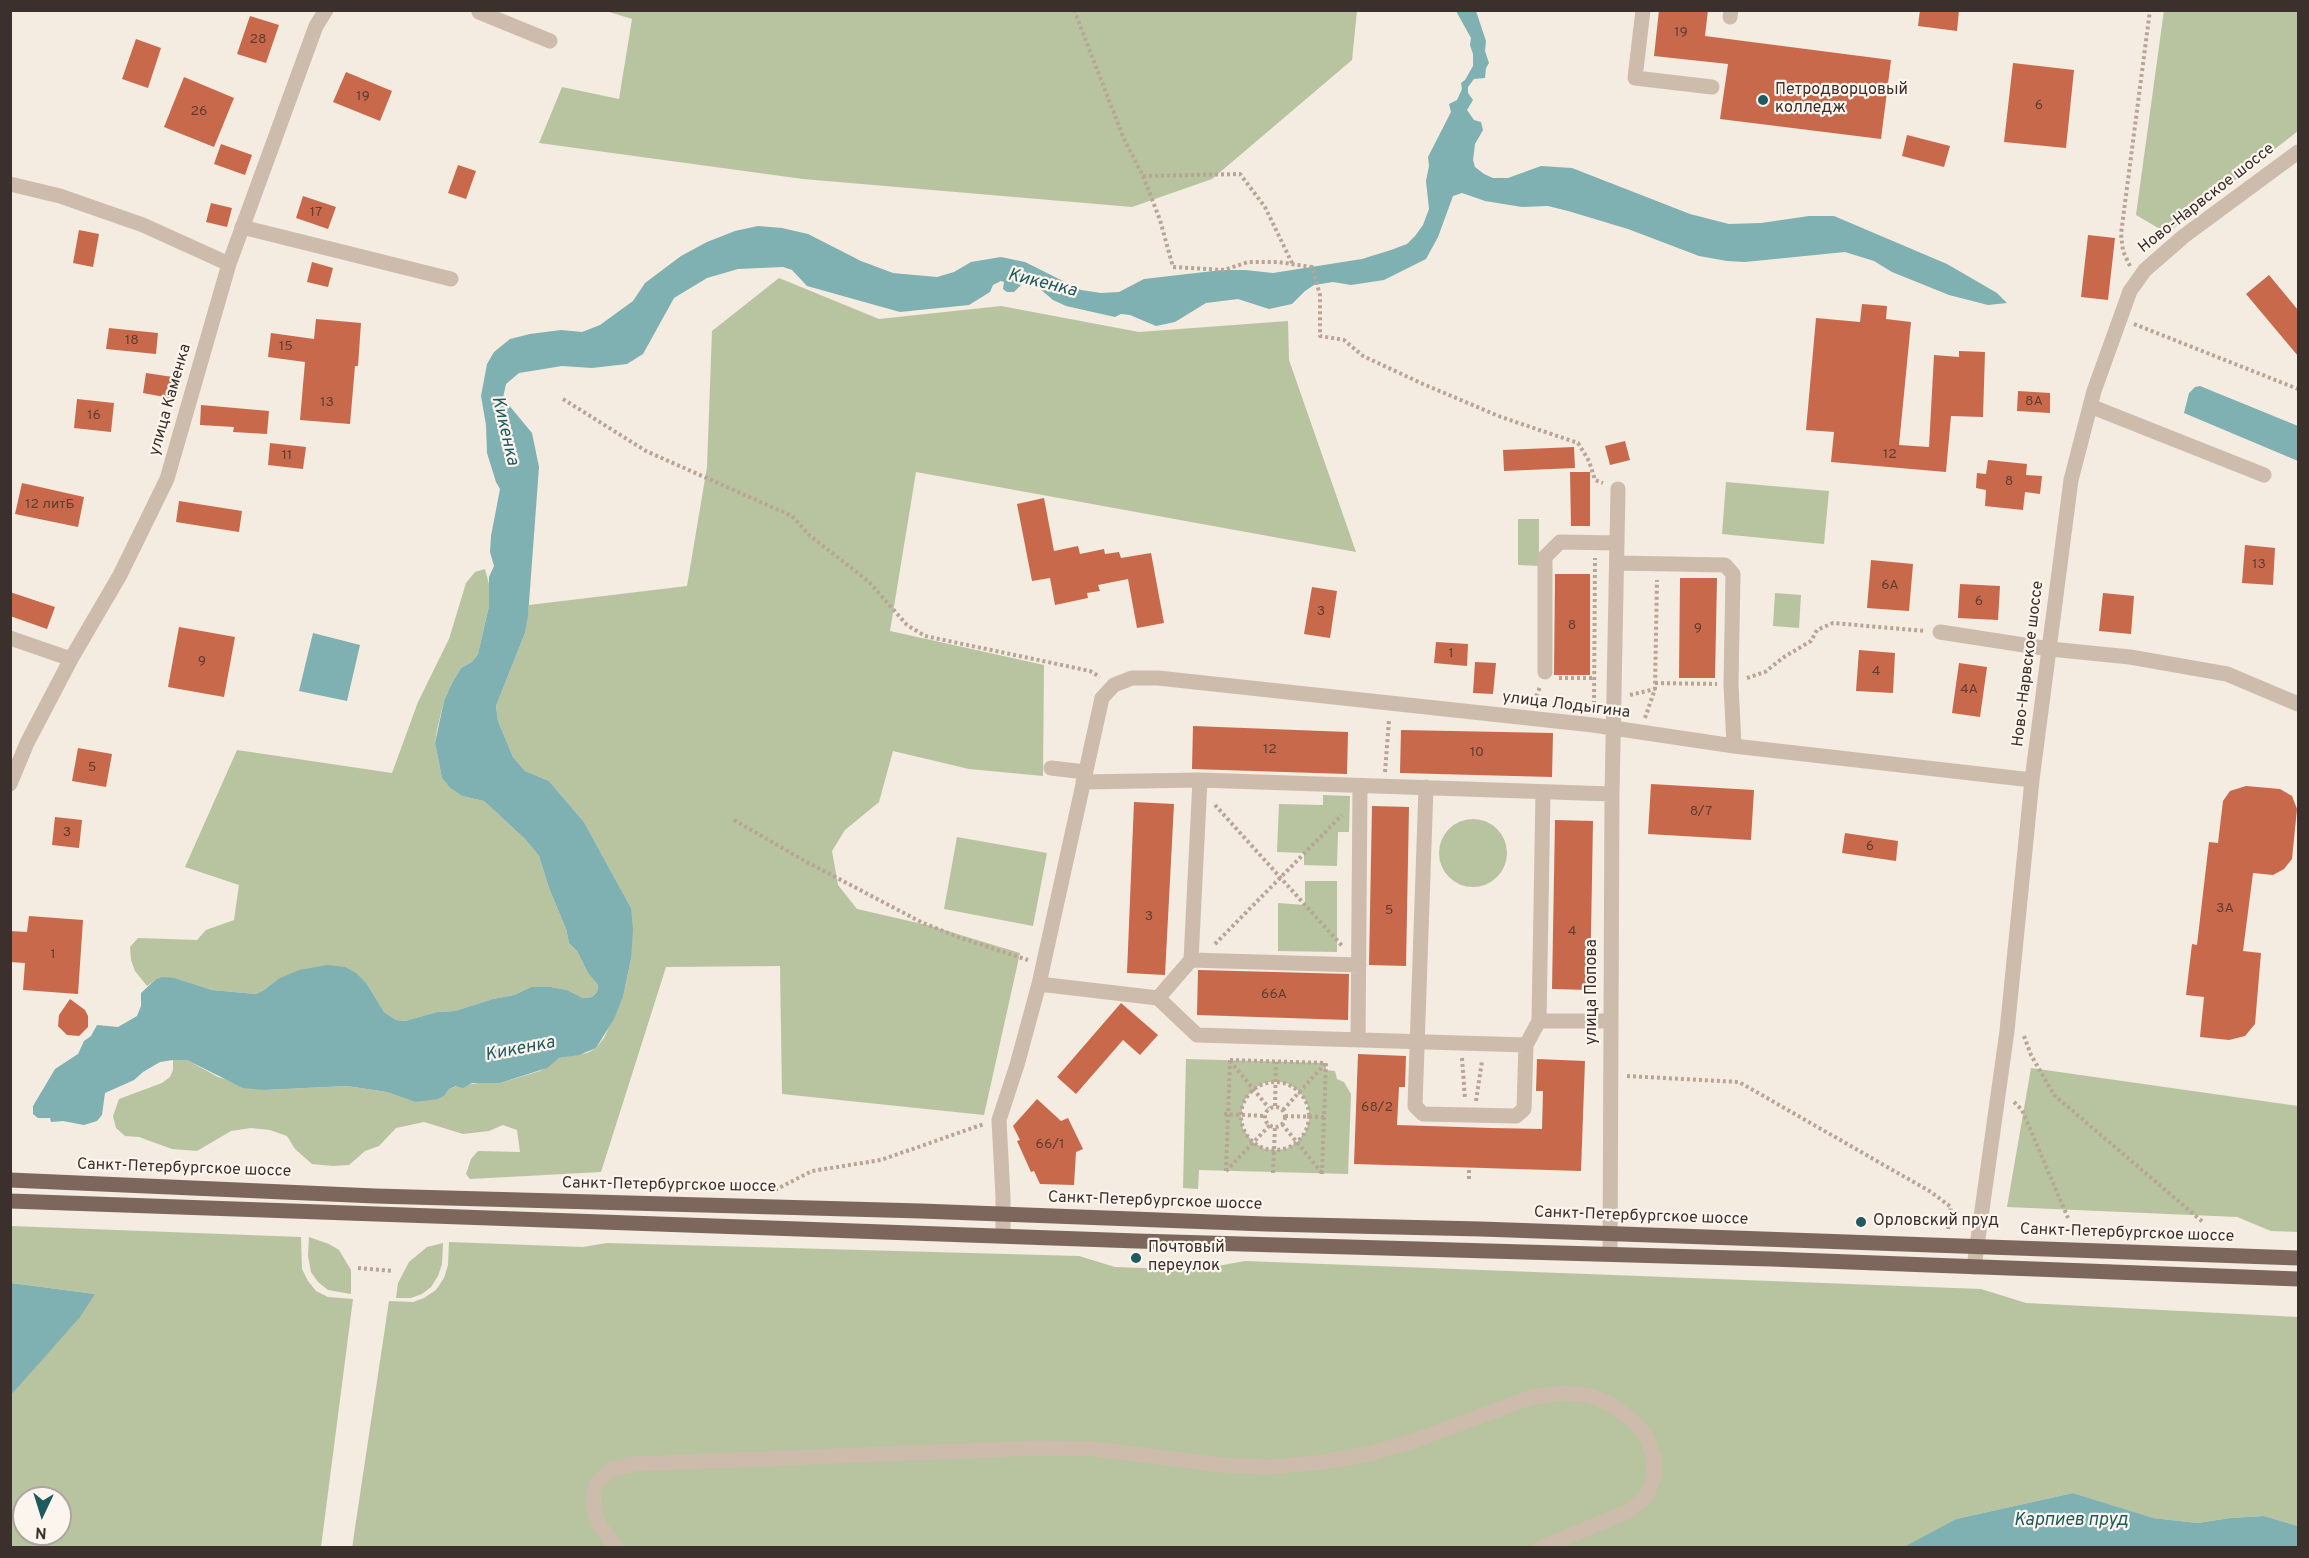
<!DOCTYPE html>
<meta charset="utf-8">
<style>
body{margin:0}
#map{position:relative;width:2309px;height:1558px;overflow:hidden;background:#f4ebe1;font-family:Overpass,sans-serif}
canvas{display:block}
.frame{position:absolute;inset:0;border:12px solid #3b302b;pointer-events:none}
.north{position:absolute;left:12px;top:1486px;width:60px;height:60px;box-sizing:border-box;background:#fbf5ee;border:2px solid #aea6a0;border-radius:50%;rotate:184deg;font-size:16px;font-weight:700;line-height:24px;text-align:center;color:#3b302b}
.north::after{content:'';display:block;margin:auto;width:21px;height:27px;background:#1f5a5e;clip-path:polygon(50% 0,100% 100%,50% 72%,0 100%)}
</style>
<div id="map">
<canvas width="2309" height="1558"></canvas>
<div class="frame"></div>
<div class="north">N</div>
</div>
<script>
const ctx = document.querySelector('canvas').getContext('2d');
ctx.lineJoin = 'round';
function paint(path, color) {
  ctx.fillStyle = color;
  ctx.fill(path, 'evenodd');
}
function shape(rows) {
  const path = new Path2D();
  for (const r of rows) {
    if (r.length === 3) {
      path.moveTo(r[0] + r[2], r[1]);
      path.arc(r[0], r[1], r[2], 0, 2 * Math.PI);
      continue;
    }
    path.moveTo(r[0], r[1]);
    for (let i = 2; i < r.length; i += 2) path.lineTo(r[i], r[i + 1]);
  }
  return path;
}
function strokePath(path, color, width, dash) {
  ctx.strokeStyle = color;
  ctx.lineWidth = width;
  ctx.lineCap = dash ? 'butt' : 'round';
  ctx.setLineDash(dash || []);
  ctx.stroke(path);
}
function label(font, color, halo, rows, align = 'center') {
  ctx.font = font + ' Overpass,sans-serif';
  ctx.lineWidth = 4.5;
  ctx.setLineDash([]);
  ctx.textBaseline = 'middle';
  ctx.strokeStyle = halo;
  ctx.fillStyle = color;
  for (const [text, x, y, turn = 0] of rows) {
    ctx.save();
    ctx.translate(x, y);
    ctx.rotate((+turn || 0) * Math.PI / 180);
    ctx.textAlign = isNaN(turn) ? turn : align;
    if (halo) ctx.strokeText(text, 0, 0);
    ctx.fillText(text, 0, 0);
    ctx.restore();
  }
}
paint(shape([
 [2164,10,2298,11,2298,131,2167,233,2136,215],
 [606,11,1357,11,1352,60,1212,179,1132,207,803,179,539,143,562,87,619,99,632,19],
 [779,278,879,319,1001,306,1139,332,1288,321,1289,360,1356,552,916,472,890,631,1044,665,1043,776,969,769,893,751,879,802,845,830,832,851,838,885,857,909,931,926,1020,953,984,1115,782,1094,780,966,666,967,601,1172,470,1179,466,1174,471,1159,478,1151,520,1152,517,1130,503,1125,489,1131,463,1134,424,1122,396,1128,379,1146,365,1151,349,1165,333,1166,312,1164,295,1149,287,1136,270,1130,251,1128,231,1131,197,1151,172,1149,139,1137,125,1136,116,1128,113,1116,119,1099,162,1083,170,1077,173,1070,173,1060,187,1060,218,1077,264,1090,347,1086,387,1092,415,1102,445,1095,449,1089,457,1086,486,1082,500,1083,540,1071,559,1058,587,1053,596,1048,604,1038,623,997,631,959,631,908,584,822,549,781,525,771,513,757,498,721,496,706,525,633,529,605,687,586,707,467,712,331],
 [1726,482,1829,491,1824,544,1722,534],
 [1518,519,1539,519,1539,566,1518,565],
 [485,569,490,588,489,606,478,654,472,662,461,668,452,683,444,701,437,730,435,743,442,778,450,788,462,796,484,801,525,839,539,856,549,888,566,929,569,943,577,951,588,973,598,985,597,992,592,997,583,998,567,990,551,987,531,987,514,995,493,999,455,1011,437,1012,405,1021,396,1020,384,1012,367,984,278,979,264,990,256,994,212,990,175,978,156,979,147,986,135,971,131,960,130,947,138,938,197,940,206,930,234,920,239,885,185,867,237,750,392,773,418,702,449,639,466,583,475,572],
 [1775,593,1801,595,1799,628,1773,626],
 [1323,795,1350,796,1349,832,1338,832,1337,866,1304,865,1304,853,1277,852,1279,804,1323,805],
 [1473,853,34],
 [957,837,1047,853,1033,926,944,909],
 [1305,881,1337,881,1337,952,1278,951,1278,903,1305,905],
 [1186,1059,1326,1063,1326,1070,1335,1071,1337,1079,1344,1082,1351,1094,1348,1174,1199,1170,1198,1189,1183,1188],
 [1276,1081,1289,1084,1300,1092,1307,1103,1310,1116,1306,1131,1297,1142,1286,1149,1274,1150,1265,1149,1253,1142,1243,1129,1241,1115,1244,1101,1253,1089,1264,1083],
 [2031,1068,2298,1106,2298,1232,2271,1231,2237,1217,2007,1207],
 [11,1226,301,1237,302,1269,308,1281,316,1291,328,1297,353,1299,321,1547,11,1547,11,1395,95,1294,11,1283],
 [24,1498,60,1498,60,1534,24,1534],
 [309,1237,329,1244,339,1250,351,1270,351,1294,328,1290,318,1282,311,1272,308,1256],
 [449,1242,583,1247,607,1243,1079,1256,1115,1267,1196,1270,1245,1261,1981,1289,2026,1303,2298,1317,2298,1526,2264,1516,2230,1518,2198,1523,2152,1518,2073,1493,1956,1519,1904,1548,352,1548,389,1301,413,1302,424,1298,436,1290,444,1278,448,1265],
 [443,1243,442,1264,438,1276,431,1287,422,1294,411,1298,396,1298,398,1283,409,1262,427,1247]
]), '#b8c4a0');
paint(shape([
 [1476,11,1486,41,1485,51,1489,63,1486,68,1485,78,1474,79,1468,87,1468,93,1473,100,1467,110,1474,120,1481,122,1483,130,1475,144,1473,160,1475,167,1484,174,1493,178,1508,178,1541,166,1572,168,1690,214,1729,224,1761,223,1809,216,1834,216,1947,264,1997,293,2007,303,1988,305,1949,295,1892,272,1874,261,1845,252,1745,262,1727,261,1699,256,1628,229,1568,211,1548,206,1522,207,1485,201,1462,193,1453,196,1438,237,1426,259,1384,280,1351,285,1333,282,1314,285,1305,291,1292,304,1269,309,1238,299,1206,303,1175,322,1156,326,1130,315,1121,314,1115,317,1066,306,1053,300,1033,283,1023,283,1014,292,1007,292,1003,289,1004,282,1001,281,993,285,990,292,969,305,900,312,807,286,792,270,783,267,738,269,707,278,674,298,643,354,627,364,592,368,562,366,519,373,506,384,503,398,532,433,539,467,528,616,525,633,496,706,498,721,513,757,525,771,549,781,584,822,631,908,633,930,631,959,623,997,614,1019,596,1048,579,1055,559,1058,547,1068,500,1083,472,1083,463,1088,456,1086,449,1089,445,1095,438,1099,415,1102,387,1092,347,1086,264,1090,243,1088,187,1060,173,1060,160,1062,143,1072,134,1080,105,1093,102,1115,97,1121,84,1125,63,1121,51,1122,50,1118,38,1118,33,1114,33,1106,55,1069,78,1054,84,1041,91,1036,97,1025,118,1027,137,1016,141,1006,141,993,156,979,163,977,175,978,212,990,256,994,264,990,278,979,299,970,327,965,345,967,356,973,367,984,384,1012,396,1020,405,1021,437,1012,455,1011,493,999,514,995,531,987,551,987,567,990,583,998,592,997,597,992,598,985,588,973,577,951,569,943,566,929,549,888,539,856,525,839,484,801,462,796,450,788,442,778,435,743,444,701,452,683,461,668,472,662,478,654,489,606,489,577,494,566,490,552,491,536,500,489,496,482,487,453,486,425,481,396,487,364,494,352,510,339,530,334,561,330,582,332,600,325,633,301,645,283,681,256,707,242,735,231,758,226,782,228,808,234,861,261,893,273,937,277,954,272,971,262,1001,257,1025,262,1081,290,1101,293,1119,292,1144,279,1222,270,1245,270,1273,273,1362,259,1391,250,1407,244,1415,236,1423,225,1429,209,1426,181,1429,166,1428,157,1451,112,1449,104,1457,100,1462,89,1461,83,1465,80,1473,66,1473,54,1470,45,1471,38,1456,11],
 [2200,386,2298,426,2298,461,2184,413,2189,393,2195,387],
 [313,633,360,645,347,701,299,691],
 [11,1283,95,1294,80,1317,11,1395],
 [2073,1493,2153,1518,2198,1523,2230,1518,2264,1516,2298,1526,2298,1547,1904,1547,1956,1519]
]), '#7fb0b2');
paint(shape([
 [1659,10,1708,10,1705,36,1891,60,1881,139,1720,119,1728,64,1654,56],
 [1920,10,1959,10,1957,31,1918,26],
 [250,16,279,25,266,63,237,54],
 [136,39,161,48,148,88,122,79],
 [2013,63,2074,70,2066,148,2004,142],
 [346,72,392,91,380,121,333,102],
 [184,77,234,98,214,147,164,127],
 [1907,135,1950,146,1944,167,1902,156],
 [221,144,252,155,245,175,214,164],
 [458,165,476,171,466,199,448,193],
 [303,196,336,207,328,229,296,218],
 [211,203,232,208,227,227,206,222],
 [79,230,99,234,93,267,73,263],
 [2088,235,2115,238,2108,300,2081,297],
 [312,262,333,268,328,287,307,282],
 [2269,275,2298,310,2298,356,2246,294],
 [1862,304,1887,306,1886,319,1911,322,1899,445,1929,447,1934,355,1959,357,1959,351,1985,352,1983,417,1951,416,1946,472,1831,462,1834,432,1806,430,1816,318,1860,322],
 [316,319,361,323,358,366,355,366,350,424,300,420,305,362,268,357,271,333,314,339],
 [109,328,158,333,156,354,106,349],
 [146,373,173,377,170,398,143,393],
 [2018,391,2050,393,2050,413,2017,411],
 [77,399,114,403,111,432,74,428],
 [201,405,269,411,267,434,233,432,234,427,200,425],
 [1625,441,1630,460,1610,465,1605,446],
 [270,443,306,447,303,469,268,465],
 [1574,447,1575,468,1504,471,1503,450],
 [1988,460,2027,464,2026,475,2042,476,2040,494,2025,492,2023,510,1985,506,1986,490,1976,488,1977,473,1986,474],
 [1570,472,1590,472,1590,526,1571,526],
 [22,483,84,497,78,527,15,514],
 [1044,498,1054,551,1078,546,1080,554,1104,549,1105,554,1119,552,1121,558,1151,553,1164,623,1137,628,1128,579,1098,585,1100,591,1087,593,1088,598,1055,605,1050,578,1032,581,1017,504],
 [179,501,242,511,239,532,176,522],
 [2245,545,2275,548,2273,585,2242,583],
 [1871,560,1913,564,1909,611,1867,608],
 [1555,574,1590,574,1590,675,1554,675],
 [1680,578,1717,578,1715,678,1679,678],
 [1960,584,2000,586,1998,620,1958,618],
 [1312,587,1337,591,1330,638,1304,634],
 [10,592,55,607,47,629,10,616],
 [2103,593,2134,596,2131,634,2099,631],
 [179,627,235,637,224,697,168,687],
 [1436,642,1468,644,1467,666,1434,663],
 [1859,650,1895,653,1893,693,1856,691],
 [1475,662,1496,663,1493,694,1473,693],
 [1959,663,1987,667,1980,717,1952,713],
 [1193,726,1348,732,1347,774,1192,769],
 [1401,730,1553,733,1552,777,1400,773],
 [78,748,112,754,106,787,72,781],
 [1651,784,1754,790,1751,840,1648,834],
 [2246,786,2280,789,2292,796,2297,809,2292,859,2284,869,2273,875,2253,873,2243,951,2261,953,2255,1024,2245,1036,2229,1040,2200,1037,2204,997,2186,995,2192,944,2197,945,2209,842,2218,843,2223,801,2230,791],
 [1134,802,1174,804,1165,975,1127,973],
 [1372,806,1409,807,1406,966,1369,965],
 [55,817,82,820,79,848,52,845],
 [1555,820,1593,821,1590,990,1552,989],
 [1845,833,1898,841,1896,861,1842,853],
 [29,916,83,920,78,994,23,990,25,963,10,962,10,931,27,932],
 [1198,970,1349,974,1348,1020,1197,1015],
 [70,999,85,1010,88,1016,88,1027,79,1036,67,1035,58,1026,59,1015],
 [1121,1003,1158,1035,1140,1055,1123,1040,1076,1094,1057,1077],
 [1358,1054,1406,1056,1405,1087,1399,1087,1397,1125,1491,1128,1542,1129,1543,1091,1536,1091,1537,1059,1585,1061,1581,1171,1354,1164],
 [1037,1099,1061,1121,1068,1118,1083,1149,1076,1152,1074,1185,1040,1184,1034,1171,1031,1172,1017,1141,1020,1140,1013,1126]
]), '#c8694b');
strokePath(shape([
 [1074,10,1124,139,1143,176,1160,220,1173,267,1224,270,1248,262,1278,262,1312,267,1320,295,1320,336,1344,340,1363,356,1423,384,1501,417,1578,443,1589,461,1595,480,1603,483],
 [1143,176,1240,174,1265,207,1292,263],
 [2130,266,2123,251,2121,234,2150,10],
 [2134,324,2298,389],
 [563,399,646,451,792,516,809,535,868,581,907,625,925,636,1090,671,1100,677],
 [1559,678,1594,678],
 [1747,678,1765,672,1784,657,1811,641,1817,630,1833,623,1925,631],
 [1655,683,1717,684],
 [1630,695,1655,689],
 [1534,702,1540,687],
 [1594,710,1595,558],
 [1645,718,1655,689,1657,580],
 [1385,772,1389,720],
 [1215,805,1343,947],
 [734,820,803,860,921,922,958,937,1028,960],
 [1215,944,1342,815],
 [2024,1036,2031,1055,2054,1095,2204,1223],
 [1462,1058,1465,1099],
 [1230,1060,1326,1063],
 [1230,1061,1269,1108],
 [1627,1076,1739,1082,1931,1192,1951,1207,1948,1229],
 [1275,1116,34],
 [1476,1101,1482,1061],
 [2014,1102,2022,1110,2068,1218],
 [1275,1106,1276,1062],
 [1275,1117,10],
 [1283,1110,1325,1064],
 [1224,1114,1265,1116],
 [1285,1116,1324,1117],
 [1282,1124,1322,1173],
 [1226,1171,1230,1060],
 [1226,1171,1270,1125],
 [1273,1173,1275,1126],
 [1322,1174,1326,1063],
 [1469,1179,1469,1167],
 [775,1190,812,1171,881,1160,984,1124],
 [358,1268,393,1271]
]), '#b9a596', 4, [3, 3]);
strokePath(shape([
 [480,10,479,12,550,41],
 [1643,10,1635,78,1712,87],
 [1730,17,1731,10],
 [10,184,60,196,143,225,229,264],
 [242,227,451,279],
 [2090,406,2264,475],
 [1617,563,1725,565,1733,574,1731,684,1734,746],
 [1940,632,2050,649,2130,657,2227,674,2298,704],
 [10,638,71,659],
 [1545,672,1545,557,1560,542,1617,543],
 [1051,768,1085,772],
 [1083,782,1200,780,1612,794],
 [10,784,27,743,71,659,120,575,167,479,229,264,316,26,326,10],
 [1426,787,1415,1106,1423,1114,1516,1116,1524,1109,1526,1045],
 [1191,960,1359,965],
 [1039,984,1158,998,1197,1035,1526,1045,1539,1021,1543,792],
 [1158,998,1191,960,1200,780],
 [1539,1021,1611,1021],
 [1358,1040,1360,786],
 [1003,1235,1003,1197,999,1120,1017,1065,1039,984,1102,698,1114,685,1132,678,1158,678,1593,725,1734,746,2032,780],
 [1610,1254,1612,794,1618,489],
 [1974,1267,2007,1031,2032,780,2071,480,2094,391,2130,291,2145,270,2184,236,2298,152],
 [617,1548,599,1525,593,1506,596,1485,610,1470,633,1464,1039,1448,1095,1449,1221,1465,1269,1467,1316,1463,1369,1454,1416,1440,1532,1397,1561,1393,1589,1395,1612,1405,1633,1421,1647,1437,1654,1458,1654,1477,1646,1497,1629,1511,1540,1548]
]), '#cdbbac', 15);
strokePath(shape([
 [10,1180,375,1196,921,1211,1265,1224,1481,1229,2298,1258],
 [10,1201,1137,1241,1771,1259,2298,1279]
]), '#7d675c', 15);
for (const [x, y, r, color] of [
 [1763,100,6,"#1f5a5e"],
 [1861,1222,6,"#1f5a5e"],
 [1136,1258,6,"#1f5a5e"]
]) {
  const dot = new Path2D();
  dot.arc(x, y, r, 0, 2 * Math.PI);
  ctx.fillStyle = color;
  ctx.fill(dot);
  strokePath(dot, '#fbf5ee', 2);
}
label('14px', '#5e3e33', null, [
 ["19",1681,33],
 ["28",258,40],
 ["19",363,97],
 ["6",2039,106],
 ["26",199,112],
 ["17",316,213],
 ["18",132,341],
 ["15",286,347],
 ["8А",2034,402],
 ["13",327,403],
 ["16",94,416],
 ["12",1890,455],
 ["11",287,456],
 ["8",2009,482],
 ["12 литБ",50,505],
 ["13",2259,565],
 ["6А",1890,586],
 ["6",1979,602],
 ["3",1321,612],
 ["8",1572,626],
 ["9",1698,629],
 ["1",1451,654],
 ["9",202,662],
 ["4",1876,672],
 ["4А",1969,690],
 ["12",1270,750],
 ["10",1477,753],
 ["5",92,768],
 ["8/7",1701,812],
 ["3",67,833],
 ["6",1870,847],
 ["3А",2225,909],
 ["5",1389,911],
 ["3",1149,917],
 ["4",1572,932],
 ["1",53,955],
 ["66А",1274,995],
 ["68/2",1377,1108],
 ["66/1",1050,1145]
]);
label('16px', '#3b302b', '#fbf5ee', [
 ["Петродворцовый",1775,91],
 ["колледж",1775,109],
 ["Орловский пруд",1873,1222],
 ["Почтовый",1148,1249],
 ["переулок",1148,1267]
], 'left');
label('16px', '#3b302b', '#fbf5ee', [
 ["Ново-Нарвское шоссе",2207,199,-38],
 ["улица Каменка",171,400,-74],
 ["Ново-Нарвское шоссе",2029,664,-83],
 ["улица Лодыгина",1566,706,7],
 ["улица Попова",1593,992,-90],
 ["Санкт-Петербургское шоссе",184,1169,2],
 ["Санкт-Петербургское шоссе",669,1186,1],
 ["Санкт-Петербургское шоссе",1155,1202,2],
 ["Санкт-Петербургское шоссе",1641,1217,2],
 ["Санкт-Петербургское шоссе",2127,1234,2]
]);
label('italic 18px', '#1f5a5e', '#fbf5ee', [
 ["Кикенка",1042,284,14],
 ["Кикенка",504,431,77],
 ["Кикенка",520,1050,-11],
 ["Карпиев пруд",2071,1521]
]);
</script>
